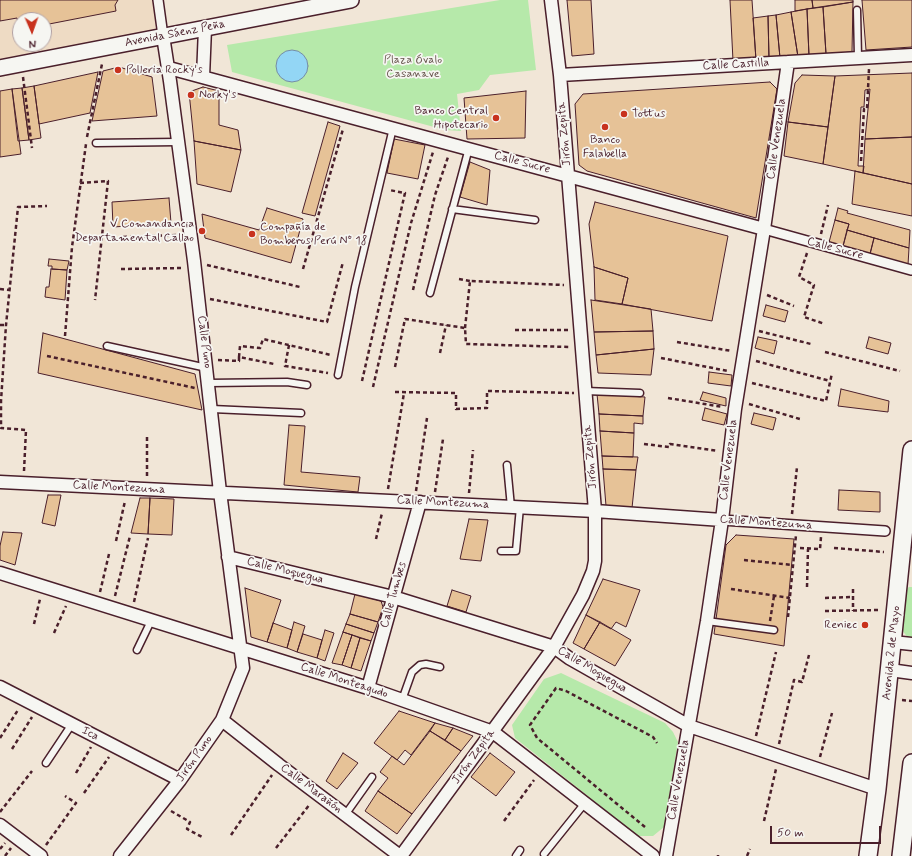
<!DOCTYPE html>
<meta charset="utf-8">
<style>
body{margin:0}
#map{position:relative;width:912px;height:856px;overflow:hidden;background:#f1e6d7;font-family:Mynerve,sans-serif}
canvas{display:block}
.north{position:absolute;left:12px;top:12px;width:40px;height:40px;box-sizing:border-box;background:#f6f6f2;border:1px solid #b1a0a2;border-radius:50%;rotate:178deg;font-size:11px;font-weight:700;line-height:16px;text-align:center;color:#4a1f2b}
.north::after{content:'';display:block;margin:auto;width:14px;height:18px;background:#c8321e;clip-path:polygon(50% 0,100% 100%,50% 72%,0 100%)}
.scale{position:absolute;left:770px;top:826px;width:111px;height:18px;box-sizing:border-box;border:2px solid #4a1f2b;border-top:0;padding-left:5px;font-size:12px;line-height:14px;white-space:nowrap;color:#4a1f2b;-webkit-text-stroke:3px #f6f6f2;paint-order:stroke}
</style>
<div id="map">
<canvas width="912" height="856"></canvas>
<div class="north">N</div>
<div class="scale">50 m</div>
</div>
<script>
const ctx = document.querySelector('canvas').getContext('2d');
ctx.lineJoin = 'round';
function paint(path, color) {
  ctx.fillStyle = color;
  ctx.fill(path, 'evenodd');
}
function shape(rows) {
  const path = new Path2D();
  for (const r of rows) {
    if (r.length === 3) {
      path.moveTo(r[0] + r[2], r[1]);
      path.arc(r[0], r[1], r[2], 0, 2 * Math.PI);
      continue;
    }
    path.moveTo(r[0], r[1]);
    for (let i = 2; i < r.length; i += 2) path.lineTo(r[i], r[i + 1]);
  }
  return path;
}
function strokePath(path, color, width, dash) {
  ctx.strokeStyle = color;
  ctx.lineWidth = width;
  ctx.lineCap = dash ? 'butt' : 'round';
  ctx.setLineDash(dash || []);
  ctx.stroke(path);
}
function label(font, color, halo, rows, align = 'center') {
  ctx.font = font + ' Mynerve,sans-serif';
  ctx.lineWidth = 3.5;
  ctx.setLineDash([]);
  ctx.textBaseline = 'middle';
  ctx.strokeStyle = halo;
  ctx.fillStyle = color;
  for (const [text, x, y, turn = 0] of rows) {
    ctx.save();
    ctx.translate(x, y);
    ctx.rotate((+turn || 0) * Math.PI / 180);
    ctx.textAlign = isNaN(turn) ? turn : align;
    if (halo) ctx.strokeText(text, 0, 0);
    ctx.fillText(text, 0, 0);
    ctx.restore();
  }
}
paint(shape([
 [0,0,153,0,156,31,0,59],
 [20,20,44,20,44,44,20,44]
]), '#eedbc4');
paint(shape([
 [500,0,528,0,536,70,490,75,479,90,457,94,461,131,445,130,232,72,227,45],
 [909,587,912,587,912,638,909,639,901,629,905,590],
 [561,673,665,723,673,732,678,742,664,827,653,836,638,836,515,738,512,725,544,679]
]), '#b6e9aa');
const water = shape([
 [292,66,16]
]);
paint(water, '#93d6f5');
strokePath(water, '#768da4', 1);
const building = shape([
 [0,0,118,0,115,5,116,11,44,25,44,20,20,20,19,29,17,18,0,21,0,0],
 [567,0,591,0,594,54,572,56,567,0],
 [730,0,752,0,756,60,733,61,730,0],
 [795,0,812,0,813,8,795,11,795,0],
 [812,0,853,0,853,2,813,8,812,0],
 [862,0,912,0,912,47,866,50,862,0],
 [853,2,852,52,826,54,823,7,853,2],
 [823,7,826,54,809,56,807,9,823,7],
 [807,9,809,56,798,57,791,12,807,9],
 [791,12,798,57,780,58,776,15,791,12],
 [776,15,780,58,769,59,768,16,776,15],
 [768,16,769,59,756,60,753,18,768,16],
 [119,67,152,77,157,116,92,121,103,71,119,67],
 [98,72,90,113,39,124,34,86,98,72],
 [912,73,912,137,865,139,870,89,865,90,864,107,861,107,858,166,864,166,863,173,823,164,835,76,912,73],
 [802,75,835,76,828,127,788,122,795,83,802,75],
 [770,82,777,89,756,218,587,171,579,165,575,104,583,94,770,82],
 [34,86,41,138,29,140,22,88,34,86],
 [203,87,219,91,219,125,238,130,241,150,194,141,189,92,203,87],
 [22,88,29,140,18,141,12,89,22,88],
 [12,89,21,154,0,157,0,91,12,89],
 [526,91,525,138,467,139,464,98,526,91],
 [328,122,340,126,315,216,302,213,328,122],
 [788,122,828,127,823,164,784,156,788,122],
 [912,137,912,184,863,173,865,139,912,137],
 [394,139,425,145,418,179,387,173,394,139],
 [194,141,241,150,231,192,197,184,194,141],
 [470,162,490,170,487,205,460,197,470,162],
 [855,171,912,184,912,216,852,204,855,171],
 [169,198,171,223,113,227,112,202,169,198],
 [595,202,728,236,712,321,622,304,628,278,594,267,589,224,595,202],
 [267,208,303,219,291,263,205,238,202,214,259,230,267,208],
 [838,208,848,211,847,213,910,230,909,248,847,230,849,224,835,220,838,208],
 [835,220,849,224,842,250,828,246,835,220],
 [847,230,874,238,869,258,842,250,847,230],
 [874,238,909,248,908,265,869,258,874,238],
 [49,259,69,261,67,270,52,269,52,266,48,266,49,259],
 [594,267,628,278,622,304,595,300,594,267],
 [51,269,67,270,65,300,45,297,46,287,49,287,51,269],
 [591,300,651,309,653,331,594,332,591,300],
 [766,305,788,311,785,322,763,316,766,305],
 [653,331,654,349,596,355,594,332,653,331],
 [43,333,195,374,202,410,38,373,43,333],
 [758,337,777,341,774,354,755,348,758,337],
 [869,337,891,343,888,354,866,348,869,337],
 [654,349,651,375,598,373,596,355,654,349],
 [709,372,732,375,731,386,708,383,709,372],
 [841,389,889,401,888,412,838,406,841,389],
 [703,392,726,398,726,406,700,400,703,392],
 [597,394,645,397,643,416,599,414,597,394],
 [705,408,727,414,724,425,702,420,705,408],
 [754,413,776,418,773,430,751,424,754,413],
 [599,414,643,416,643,424,634,423,634,433,600,431,599,414],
 [289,425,305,426,301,472,360,477,358,492,284,485,289,425],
 [600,431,634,433,633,457,602,456,600,431],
 [602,456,638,457,636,470,603,469,602,456],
 [603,469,636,470,632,508,606,506,603,469],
 [839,490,880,492,880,512,838,510,839,490],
 [48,495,61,495,55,526,42,523,48,495],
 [140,498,150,498,148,534,131,533,140,498],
 [150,498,174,499,172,535,148,534,150,498],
 [469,519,488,520,481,561,460,559,469,519],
 [3,532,22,533,15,565,0,560,0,546,3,532],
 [736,535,794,539,784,646,714,634,726,545,736,535],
 [603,579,640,590,626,627,616,622,611,629,586,615,603,579],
 [245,588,281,600,267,642,251,637,245,588],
 [452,590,471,596,466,612,447,606,452,590],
 [355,594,381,601,383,607,378,622,350,614,355,594],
 [350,614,378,622,374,633,346,624,350,614],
 [586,615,600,622,584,649,573,643,586,615],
 [294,622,305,626,297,652,287,648,294,622],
 [600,622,631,640,615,666,584,649,600,622],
 [273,623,292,630,287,648,267,642,273,623],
 [346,624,374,633,371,641,343,632,346,624],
 [325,630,334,633,325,661,317,658,325,630],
 [343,632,352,635,342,665,332,663,343,632],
 [303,634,322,640,317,658,297,652,303,634],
 [352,635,360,638,351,668,342,665,352,635],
 [360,638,371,641,361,671,351,668,360,638],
 [399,711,435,723,411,755,405,750,397,760,374,743,399,711],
 [435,723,453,728,445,740,430,731,435,723],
 [453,728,473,736,461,751,445,740,453,728],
 [430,731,461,751,412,814,378,791,388,778,380,772,392,756,404,765,430,731],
 [343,753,358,763,337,789,326,781,343,753],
 [490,753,515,772,496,796,471,777,490,753],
 [378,791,412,814,397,834,365,811,378,791]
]);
paint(building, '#e6c297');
strokePath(building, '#4a1f2b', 1);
const service = shape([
 [857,10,858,58],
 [96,143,177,142],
 [452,209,535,220],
 [430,293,469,148],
 [107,346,207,368],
 [338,375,355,287,393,128],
 [209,383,287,382,307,385],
 [585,391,640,393],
 [212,409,301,413],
 [507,465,511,507],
 [501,551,516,551,520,507],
 [707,621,774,630],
 [137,650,151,621],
 [402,700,412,672,420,665,426,664,440,667],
 [46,763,72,724],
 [345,815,372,777],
 [544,854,585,803],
 [516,856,520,850]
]);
const pedestrian = shape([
 [158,0,163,36],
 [764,229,911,270],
 [722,520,885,531]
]);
const minor = shape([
 [169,68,764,229],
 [560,75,912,55],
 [203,77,205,28],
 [0,482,595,511,722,520],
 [228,557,393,597,554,647,569,658,689,726,877,789],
 [0,573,368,688,493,732,653,856],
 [893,642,912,644],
 [890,670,912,673],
 [0,687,180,780],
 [368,688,420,502],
 [222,720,279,765,400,856],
 [0,825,41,856],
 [120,856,180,780,222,720,243,668,220,492,194,261,170,81,163,36],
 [401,856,554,647,583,595,593,571,595,561,595,511,560,75,551,0],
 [666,856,707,621,722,520,735,409,764,229,788,62]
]);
const tertiary = shape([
 [0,68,351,0]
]);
const secondary = shape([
 [868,856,877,789,912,450],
 [901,856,912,763]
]);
strokePath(service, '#4a1f2b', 9);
strokePath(pedestrian, '#4a1f2b', 12);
strokePath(minor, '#4a1f2b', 15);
strokePath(tertiary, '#4a1f2b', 18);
strokePath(secondary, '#4a1f2b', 20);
strokePath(shape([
 [23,77,32,148],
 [87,137,102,64],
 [861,161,864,109,867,109,869,69],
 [80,183,108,181,95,300],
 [821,234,828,205],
 [123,237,177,235],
 [807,253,799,277,814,285,804,317,825,324],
 [207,265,300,287],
 [121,269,182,268],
 [303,269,343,129],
 [459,279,470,281],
 [0,289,10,290],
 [413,290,435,195,448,157],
 [767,295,794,306],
 [210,299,327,322,343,262],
 [0,325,6,325],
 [465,328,470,281,564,285],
 [515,330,569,330],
 [759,331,811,344],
 [65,336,72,247,86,144],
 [677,342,732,351],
 [289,345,285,366,328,373],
 [825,352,900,371],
 [440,353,446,325],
 [47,356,195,388],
 [239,357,240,346,260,348,263,339,331,355],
 [661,358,728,371],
 [218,360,239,361,239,357,274,364],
 [756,361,830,381],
 [395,367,405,319,465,328,466,344,570,347],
 [362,381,405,193,389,190],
 [752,383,826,401,832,373],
 [373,387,411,223,433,152],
 [395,392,456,393,456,409,487,408,487,391,574,393],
 [668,398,723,407],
 [749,404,800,419],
 [147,437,147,476],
 [644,444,669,447,670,444,718,451],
 [24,471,26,430,1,428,1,401,6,325,18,207,47,206],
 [388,489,404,393],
 [416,491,427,418],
 [435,492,443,439],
 [469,493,473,450],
 [792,514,797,467],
 [376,539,382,513],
 [116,541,125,501],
 [800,548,820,549,821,537],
 [834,548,884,552],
 [744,560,792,565],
 [807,587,808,549],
 [731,589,790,598],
 [853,589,853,611],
 [100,592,109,554],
 [115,596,130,536],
 [825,598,853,597],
 [134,602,148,538],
 [825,611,880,610],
 [788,617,796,535],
 [770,621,774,596],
 [34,624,40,599],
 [54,633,66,606],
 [902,700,912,701],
 [756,736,776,652],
 [0,738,18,710],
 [779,744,794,680,802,682,809,655],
 [12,749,32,717],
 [820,757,832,713],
 [76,773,91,747],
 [84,793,109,757],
 [171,811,190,822,187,829,204,838],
 [0,812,32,771],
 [504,821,534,780],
 [764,821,776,769],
 [645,827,537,738,530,725,556,688,566,691,653,737,657,743],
 [231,835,272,775],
 [46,845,76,803,65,796],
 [276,848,310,804],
 [0,849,5,843],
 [5,856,11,848],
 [718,856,718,855],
 [747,856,750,849]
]), '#4a1f2b', 2.5, [4, 3]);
strokePath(service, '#f6f6f2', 6);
strokePath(pedestrian, '#f6f6f2', 9);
strokePath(minor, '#f6f6f2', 12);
strokePath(tertiary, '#f6f6f2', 15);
strokePath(secondary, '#f6f6f2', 17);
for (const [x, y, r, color] of [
 [118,70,4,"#c8321e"],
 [191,95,4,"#c8321e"],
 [624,114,4,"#c8321e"],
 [496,118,4,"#c8321e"],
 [605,127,4,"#c8321e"],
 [202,231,4,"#c8321e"],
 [252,234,4,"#c8321e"],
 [865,625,4,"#c8321e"]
]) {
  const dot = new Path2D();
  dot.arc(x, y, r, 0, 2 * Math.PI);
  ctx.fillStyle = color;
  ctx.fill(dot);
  strokePath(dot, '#f6f6f2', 1.5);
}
label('12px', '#4a1f2b', '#f6f6f2', [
 ["Avenida Sáenz Peña",175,34,-11],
 ["Calle Castilla",736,65,-3],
 ["Jirón Zepita",565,134,-95],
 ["Calle Venezuela",777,139,-82],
 ["Calle Sucre",522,163,15],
 ["Calle Sucre",835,249,15],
 ["Calle Puno",204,342,83],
 ["Jirón Zepita",591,457,-95],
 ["Calle Venezuela",729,460,-83],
 ["Calle Montezuma",119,488,3],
 ["Calle Montezuma",443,503,3],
 ["Calle Montezuma",766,523,4],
 ["Calle Moquegua",285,571,14],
 ["Calle Tumbes",394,595,-74],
 ["Avenida 2 de Mayo",892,653,-84],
 ["Calle Moquegua",592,670,31],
 ["Calle Monteagudo",344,681,18],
 ["Ica",90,734,27],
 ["Jirón Zepita",474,757,-54],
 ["Jirón Puno",195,759,-55],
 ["Calle Venezuela",679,780,-80],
 ["Calle Marañón",311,789,37]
]);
label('12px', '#65524b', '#f6f6f2', [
 ["Plaza Óvalo",413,60],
 ["Casanave",413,74]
]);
label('12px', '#4a1f2b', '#f6f6f2', [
 ["Polleria Rocky's",126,70],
 ["Norky's",199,95],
 ["Banco Central",488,111,"right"],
 ["Hipotecario",488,125,"right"],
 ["Tottus",632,114],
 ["Banco",605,140,"center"],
 ["Falabella",605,154,"center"],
 ["V Comandancia",194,224,"right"],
 ["Departamental Callao",194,238,"right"],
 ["Compañía de",260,227],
 ["Bomberos Perú Nº 18",260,241],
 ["Reniec",857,625,"right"]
], 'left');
</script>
